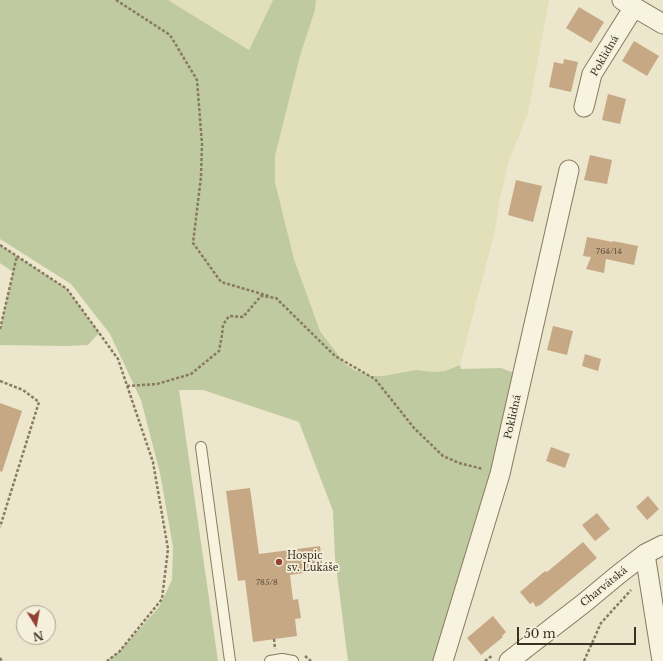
<!DOCTYPE html>
<meta charset="utf-8">
<style>
body{margin:0}
#map{position:relative;width:663px;height:661px;overflow:hidden;background:#ece6cc;font-family:"Libre Baskerville",serif}
canvas{display:block}
.north{position:absolute;left:16px;top:605px;width:40px;height:40px;box-sizing:border-box;background:#f4f0db;border:1px solid #aaa491;border-radius:50%;rotate:169deg;font-size:11px;font-weight:700;line-height:16px;text-align:center;color:#3a3123}
.north::after{content:'';display:block;margin:auto;width:14px;height:18px;background:#924035;clip-path:polygon(50% 0,100% 100%,50% 72%,0 100%)}
.scale{position:absolute;left:517px;top:627px;width:119px;height:18px;box-sizing:border-box;border:2px solid #3a3123;border-top:0;padding-left:5px;font-size:12px;line-height:14px;white-space:nowrap;color:#3a3123;-webkit-text-stroke:3px #f4f0db;paint-order:stroke}
</style>
<div id="map">
<canvas width="663" height="661"></canvas>
<div class="north">N</div>
<div class="scale">50 m</div>
</div>
<script>
const ctx = document.querySelector('canvas').getContext('2d');
ctx.lineJoin = 'round';
function paint(path, color) {
  ctx.fillStyle = color;
  ctx.fill(path, 'evenodd');
}
function shape(rows) {
  const path = new Path2D();
  for (const r of rows) {
    path.moveTo(r[0], r[1]);
    for (let i = 2; i < r.length; i += 2) path.lineTo(r[i], r[i + 1]);
  }
  return path;
}
function strokePath(path, color, width, dash) {
  ctx.strokeStyle = color;
  ctx.lineWidth = width;
  ctx.lineCap = dash ? 'butt' : 'round';
  ctx.setLineDash(dash || []);
  ctx.stroke(path);
}
function label(font, color, halo, rows, align = 'center') {
  ctx.font = font + ' "Libre Baskerville",serif';
  ctx.lineWidth = 3.5;
  ctx.setLineDash([]);
  ctx.textBaseline = 'middle';
  ctx.strokeStyle = halo;
  ctx.fillStyle = color;
  for (const [text, x, y, turn = 0] of rows) {
    ctx.save();
    ctx.translate(x, y);
    ctx.rotate((+turn || 0) * Math.PI / 180);
    ctx.textAlign = isNaN(turn) ? turn : align;
    if (halo) ctx.strokeText(text, 0, 0);
    ctx.fillText(text, 0, 0);
    ctx.restore();
  }
}
paint(shape([
 [168,0,273,0,249,50],
 [316,0,549,0,528,113,509,160,500,198,495,230,460,365,445,371,434,372,416,370,383,376,371,376,354,370,345,364,320,331,294,259,275,182,275,156,300,56,315,10]
]), '#e1e0b9');
paint(shape([
 [0,0,168,0,249,50,273,0,316,0,315,10,300,56,275,156,275,182,294,259,320,331,345,364,354,370,371,376,383,376,416,370,434,372,445,371,460,365,461,369,501,368,522,376,439,661,348,661,335,558,333,511,299,422,203,390,179,390,218,661,107,661,119,652,159,607,172,580,173,547,160,473,141,400,110,334,71,284,0,239],
 [0,245,67,289,99,333,88,345,66,346,0,345,0,329,13,272,0,263]
]), '#bfcaa0');
paint(shape([
 [579,7,604,22,591,43,566,28],
 [634,41,659,56,647,76,622,61],
 [564,59,578,62,571,92,549,87,554,62,563,64],
 [608,94,626,99,620,124,602,120],
 [590,155,612,160,607,184,584,180],
 [516,180,542,186,533,222,508,215],
 [587,237,613,242,613,241,638,246,634,265,606,259,604,273,586,269,591,257,583,256],
 [553,326,573,331,567,355,547,350],
 [585,354,601,359,598,371,582,366],
 [0,403,22,411,2,472,0,471],
 [551,447,570,454,565,468,546,461],
 [250,488,259,554,320,546,323,570,290,575,293,600,298,599,301,618,295,619,297,636,253,642,245,580,238,581,226,491],
 [648,496,659,509,647,520,636,507],
 [597,513,610,529,595,541,582,525],
 [583,542,597,558,539,606,539,605,536,607,533,602,530,604,520,592,545,571,547,572],
 [493,616,506,632,502,636,503,637,481,655,467,638]
]), '#c7a885');
const lane = shape([
 [201,447,230,661],
 [270,661,282,659,293,661]
]);
const street = shape([
 [622,0,663,24],
 [584,107,592,74,634,7],
 [645,554,662,661],
 [443,661,500,474,569,170],
 [509,661,584,603,619,574,645,554,663,545]
]);
strokePath(lane, '#887a61', 12);
strokePath(street, '#887a61', 21);
strokePath(shape([
 [116,0,170,35,197,80,202,144,201,177,193,243,221,282,269,296],
 [0,245,67,289,118,359,153,462,168,549,162,599,119,652,107,661],
 [0,329,17,256],
 [0,381,23,390,39,402,0,527],
 [127,386,157,384,191,374,219,351,222,335,223,325,229,316,243,317,261,296,276,298,335,356,375,379,414,428,443,456,459,463,483,469],
 [274,639,275,649],
 [305,656,311,661],
 [0,658,2,661],
 [485,661,493,655],
 [584,661,601,623,631,590]
]), '#887a61', 2.5, [3, 2]);
strokePath(lane, '#f7f3de', 10);
strokePath(street, '#f7f3de', 19);
for (const [x, y, r, color] of [
 [279,562,4,"#924035"]
]) {
  const dot = new Path2D();
  dot.arc(x, y, r, 0, 2 * Math.PI);
  ctx.fillStyle = color;
  ctx.fill(dot);
  strokePath(dot, '#f4f0db', 1.5);
}
label('8px', '#5d4f3c', null, [
 ["764/14",609,252],
 ["785/8",267,583]
]);
label('10px', '#3a3123', '#f4f0db', [
 ["Poklidná",605,56,-60],
 ["Poklidná",513,417,-77],
 ["Charvátská",604,587,-39]
]);
label('10px', '#3a3123', '#f4f0db', [
 ["Hospic",287,556],
 ["sv. Lukáše",287,568]
], 'left');
</script>
